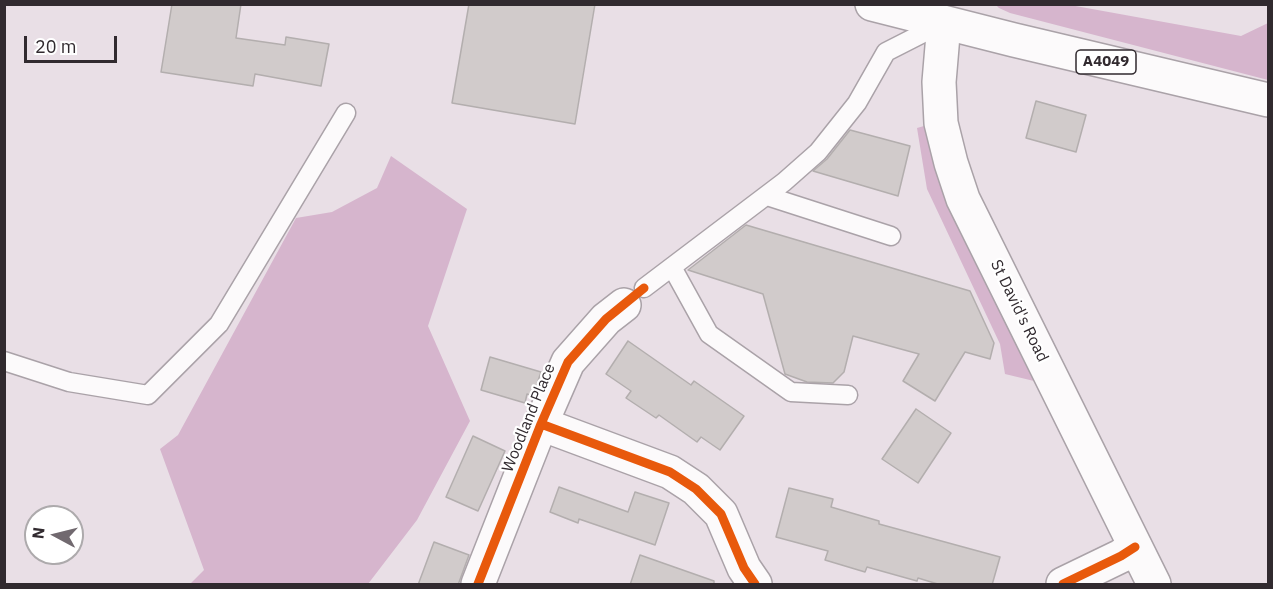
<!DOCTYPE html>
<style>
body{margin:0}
#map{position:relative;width:1273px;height:589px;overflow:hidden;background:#e9dfe6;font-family:"IBM Plex Sans",sans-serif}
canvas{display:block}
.frame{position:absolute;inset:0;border:6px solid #312a2f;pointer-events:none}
.north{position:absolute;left:24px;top:505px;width:60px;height:60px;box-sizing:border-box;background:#fff;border:2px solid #adaaac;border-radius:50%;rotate:277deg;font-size:16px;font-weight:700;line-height:24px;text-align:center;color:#312a2f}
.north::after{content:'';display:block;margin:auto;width:21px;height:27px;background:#71696f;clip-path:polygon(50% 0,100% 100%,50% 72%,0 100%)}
.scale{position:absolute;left:24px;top:36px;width:93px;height:27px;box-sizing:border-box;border:3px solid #312a2f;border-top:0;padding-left:8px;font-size:18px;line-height:21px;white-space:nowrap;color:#312a2f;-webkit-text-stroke:4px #fff;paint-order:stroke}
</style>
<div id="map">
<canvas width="1273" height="589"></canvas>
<div class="frame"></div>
<div class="north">N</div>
<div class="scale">20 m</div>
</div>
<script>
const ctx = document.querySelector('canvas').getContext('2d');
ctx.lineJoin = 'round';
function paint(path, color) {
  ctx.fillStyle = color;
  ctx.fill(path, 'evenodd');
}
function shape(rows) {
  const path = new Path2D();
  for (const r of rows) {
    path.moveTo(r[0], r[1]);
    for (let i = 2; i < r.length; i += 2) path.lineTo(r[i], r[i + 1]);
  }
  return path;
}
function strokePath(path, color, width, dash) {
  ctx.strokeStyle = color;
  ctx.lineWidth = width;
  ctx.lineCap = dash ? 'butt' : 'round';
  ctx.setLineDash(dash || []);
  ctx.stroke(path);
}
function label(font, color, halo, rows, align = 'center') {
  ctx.font = font + ' "IBM Plex Sans",sans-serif';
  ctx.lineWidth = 4.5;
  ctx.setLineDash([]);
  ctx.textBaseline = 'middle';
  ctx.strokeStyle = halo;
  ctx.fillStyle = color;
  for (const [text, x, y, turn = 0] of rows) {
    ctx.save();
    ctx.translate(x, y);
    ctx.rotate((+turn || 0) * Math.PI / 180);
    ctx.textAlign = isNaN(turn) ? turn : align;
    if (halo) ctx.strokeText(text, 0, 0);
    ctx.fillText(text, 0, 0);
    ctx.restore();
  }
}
paint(shape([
 [996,5,1070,5,1241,36,1268,23,1268,80,1010,13,999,8],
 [924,126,934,164,949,205,1034,381,1005,374,1000,344,927,189,917,128],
 [391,156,467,209,428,326,470,421,417,520,368,584,190,584,204,570,160,449,178,435,296,218,332,212,377,188]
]), '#d6b5cd');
const building = shape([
 [172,4,241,4,236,38,285,45,286,37,329,44,321,86,255,74,253,86,161,72,172,4],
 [469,4,595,4,575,124,452,103,469,4],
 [1036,101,1086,115,1076,152,1026,138,1036,101],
 [850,130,910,146,898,196,813,171,827,159,850,130],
 [746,225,970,291,994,343,990,359,965,352,935,401,903,381,919,354,853,336,844,372,833,383,807,382,785,374,763,294,688,270,746,225],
 [628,341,691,385,694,381,744,416,720,450,701,437,697,442,659,415,656,418,626,398,631,391,606,374,628,341],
 [490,357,541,372,533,396,527,394,525,403,481,390,490,357],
 [916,409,951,433,918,483,882,459,916,409],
 [473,436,505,451,478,511,446,497,473,436],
 [559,487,628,512,635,492,669,503,655,545,579,519,578,523,550,512,559,487],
 [789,488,833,499,831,507,879,521,879,524,1000,557,992,585,941,585,918,578,917,581,867,567,865,572,825,560,828,551,776,537,789,488],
 [434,542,469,555,458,585,418,585,434,542],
 [640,555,714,581,714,585,630,585,640,555]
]);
paint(building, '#d1cbcb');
strokePath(building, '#b3aeae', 1.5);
const service = shape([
 [767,196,891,236],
 [672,267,709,334,791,392,848,395],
 [644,288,784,182,818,152,857,103,886,52,943,23],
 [4,361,69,382,148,395,219,324,346,113]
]);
const minor = shape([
 [541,424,670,472,696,489,721,514,744,568,755,584],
 [478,584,541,424,568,362,606,319,624,305],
 [1063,584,1121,556,1135,547]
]);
const secondary = shape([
 [944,23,939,82,941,123,951,163,963,199,1154,584]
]);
const primary = shape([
 [872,4,1014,40,1268,100]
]);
strokePath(service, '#aaa2a8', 21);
strokePath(minor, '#aaa2a8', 36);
strokePath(secondary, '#aaa2a8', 36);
strokePath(primary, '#aaa2a8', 36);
strokePath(service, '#fcfafb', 18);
strokePath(minor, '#fcfafb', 33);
strokePath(secondary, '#fcfafb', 33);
strokePath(primary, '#fcfafb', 33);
strokePath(shape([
 [541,424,670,472,696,489,721,514,744,568,755,584],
 [478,584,541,424,568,362,606,319,644,288],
 [1063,584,1121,556,1135,547]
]), '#e8590c', 9);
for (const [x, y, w] of [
 [1106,62,60]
]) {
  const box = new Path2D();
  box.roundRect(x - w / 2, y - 12, w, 24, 4.5);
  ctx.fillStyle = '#fff';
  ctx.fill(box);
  strokePath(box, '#312a2f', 1.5);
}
label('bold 15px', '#312a2f', null, [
 ["A4049",1106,62]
]);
label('16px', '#312a2f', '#fff', [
 ["St David's Road",1019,311,64],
 ["Woodland Place",529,418,-68]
]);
</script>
